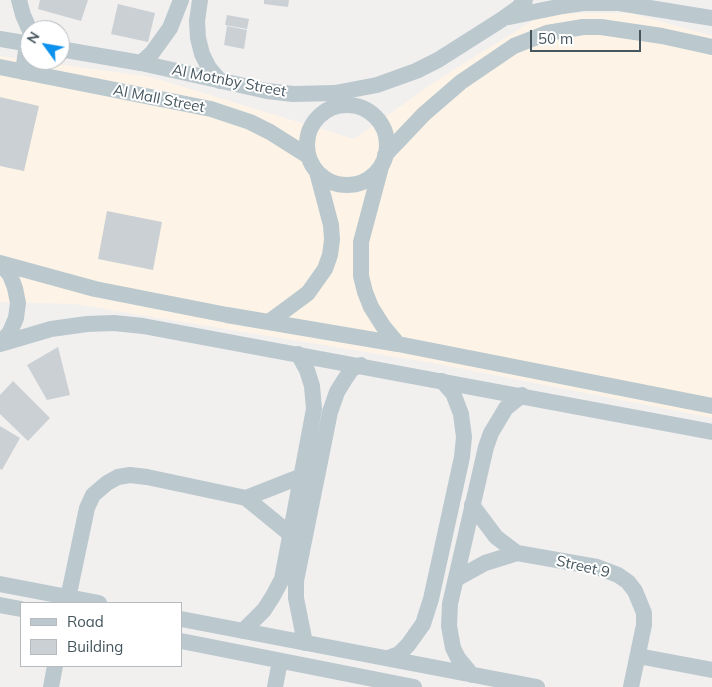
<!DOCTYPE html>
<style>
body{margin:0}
#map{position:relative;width:712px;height:687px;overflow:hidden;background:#f2efef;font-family:Mulish,sans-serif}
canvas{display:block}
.legend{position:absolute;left:20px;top:602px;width:162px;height:65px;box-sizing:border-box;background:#fff;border:1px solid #b5bbbf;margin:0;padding:6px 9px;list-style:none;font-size:15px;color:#45565e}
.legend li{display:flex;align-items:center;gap:10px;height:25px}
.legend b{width:25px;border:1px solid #b5bbbf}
.north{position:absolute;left:20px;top:20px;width:50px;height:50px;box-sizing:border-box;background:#fff;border:1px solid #b5bbbf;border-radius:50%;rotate:302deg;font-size:14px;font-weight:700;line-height:20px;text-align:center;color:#45565e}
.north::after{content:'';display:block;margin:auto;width:18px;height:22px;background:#0c91ef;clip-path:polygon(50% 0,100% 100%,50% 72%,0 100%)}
.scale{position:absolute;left:530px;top:30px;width:111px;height:22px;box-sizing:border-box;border:2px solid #45565e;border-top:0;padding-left:6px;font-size:15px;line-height:18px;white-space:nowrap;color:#45565e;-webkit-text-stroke:4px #fff;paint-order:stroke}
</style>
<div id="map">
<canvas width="712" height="687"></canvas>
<ul class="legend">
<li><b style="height:6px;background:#bbc9cf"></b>Road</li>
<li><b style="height:14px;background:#cad0d4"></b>Building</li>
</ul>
<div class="north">N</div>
<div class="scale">50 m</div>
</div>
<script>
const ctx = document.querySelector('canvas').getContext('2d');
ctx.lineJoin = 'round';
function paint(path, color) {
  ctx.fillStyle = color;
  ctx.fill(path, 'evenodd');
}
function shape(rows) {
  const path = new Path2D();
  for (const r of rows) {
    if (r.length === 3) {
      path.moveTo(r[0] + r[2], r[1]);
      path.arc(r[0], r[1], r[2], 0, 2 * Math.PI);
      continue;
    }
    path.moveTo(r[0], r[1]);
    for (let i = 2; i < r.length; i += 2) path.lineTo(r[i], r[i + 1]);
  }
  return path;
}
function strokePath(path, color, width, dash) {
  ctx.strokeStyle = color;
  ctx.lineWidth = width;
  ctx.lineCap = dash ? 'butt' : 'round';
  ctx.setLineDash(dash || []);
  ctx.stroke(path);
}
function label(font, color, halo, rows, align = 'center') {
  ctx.font = font + ' Mulish,sans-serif';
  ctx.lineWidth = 4;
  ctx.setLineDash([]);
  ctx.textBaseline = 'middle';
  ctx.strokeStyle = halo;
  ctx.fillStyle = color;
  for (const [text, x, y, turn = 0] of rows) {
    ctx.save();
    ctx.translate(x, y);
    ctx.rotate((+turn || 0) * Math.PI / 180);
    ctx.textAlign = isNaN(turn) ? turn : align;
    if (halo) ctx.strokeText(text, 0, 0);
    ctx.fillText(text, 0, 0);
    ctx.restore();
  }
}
paint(shape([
 [540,13,631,13,712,36,712,418,433,363,74,304,0,302,0,56,151,77,354,139,442,77,537,18]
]), '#fdf4e7');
paint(shape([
 [40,0,88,0,81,21,38,9],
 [264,0,289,0,288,7,264,4],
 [118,4,155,13,148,42,111,34],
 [227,15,249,19,247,29,225,25],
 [227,26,247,30,244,49,224,45],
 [0,97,39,106,24,171,0,166],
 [107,211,162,222,153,270,98,259],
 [58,347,70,395,47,400,27,365],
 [13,381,50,418,28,441,0,414,0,395],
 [0,426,20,438,2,470,0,469]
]), '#cad0d4');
strokePath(shape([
 [19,0,23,15,30,31],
 [200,0,197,21,198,38,202,54,209,68,220,81],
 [509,17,563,6,583,3,619,3,712,18],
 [0,39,30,44],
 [60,49,141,63,267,91,293,94,335,93,377,85,416,71,438,60,501,20,518,8,525,0],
 [141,63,152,53,170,28,181,0],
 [0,67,211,109,250,122,270,132,308,156],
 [23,72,27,43],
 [347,145,40],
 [385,155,424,114,461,82,514,46,547,33,583,27,601,27,662,36,712,47],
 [381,167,361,242,361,276,365,292,371,307,383,326,398,344],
 [0,263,95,289,227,315,398,344,712,406],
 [0,263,10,275,15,288,18,303,16,318,10,332,0,344],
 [269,322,308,293,325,269,330,255,332,240,331,225,317,172],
 [0,344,51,329,87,324,114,323,143,326,712,432],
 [246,498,302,476],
 [472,505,496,537,517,553],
 [456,579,485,563,517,553,597,567,618,575,628,582,635,591,644,613,644,625,631,687],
 [0,584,99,603],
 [67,603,87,508,93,495,107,483,118,477,130,475,147,477,246,498,290,534],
 [0,605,21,609],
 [181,619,537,687],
 [243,631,264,610,273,596,282,579,314,409,312,386,307,370,298,354],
 [181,641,414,687],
 [305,643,296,598,296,581,330,412,337,392,345,379,352,369,361,365],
 [638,656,712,670],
 [388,658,399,654,408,645,423,624,431,599,462,457,464,437,461,414,453,393,442,381],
 [472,675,458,658,453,648,449,626,450,604,486,447,491,433,506,408,522,395],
 [51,687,55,666],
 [275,687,280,661]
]), '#bbc9cf', 16);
label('15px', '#45565e', '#fff', [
 ["Al Motnby Street",229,81,11],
 ["Al Mall Street",159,99,11],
 ["Street 9",583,567,13]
]);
</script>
